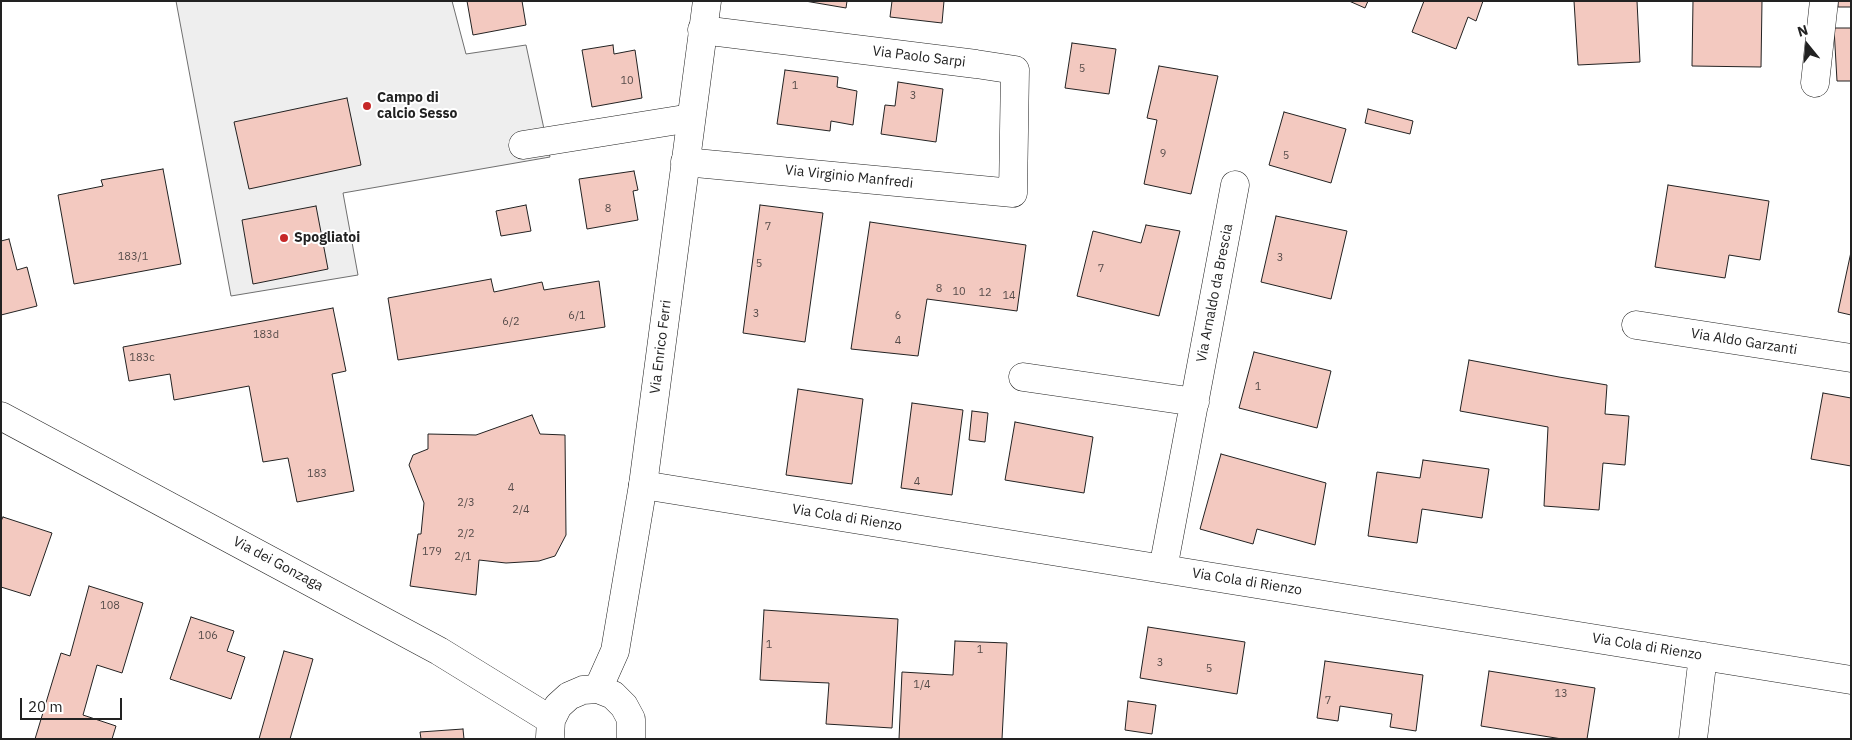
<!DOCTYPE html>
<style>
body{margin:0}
#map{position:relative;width:1852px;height:740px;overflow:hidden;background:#fff;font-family:"IBM Plex Sans",sans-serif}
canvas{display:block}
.frame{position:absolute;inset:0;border:2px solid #222;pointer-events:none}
.north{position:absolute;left:1782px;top:20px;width:50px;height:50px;-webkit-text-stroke:4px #fff;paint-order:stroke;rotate:343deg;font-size:14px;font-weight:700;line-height:20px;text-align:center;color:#222}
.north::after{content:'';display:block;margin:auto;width:18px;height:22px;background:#222;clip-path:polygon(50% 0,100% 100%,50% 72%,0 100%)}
.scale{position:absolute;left:20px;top:698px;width:102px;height:22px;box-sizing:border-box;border:2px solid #222;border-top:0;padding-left:6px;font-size:15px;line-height:18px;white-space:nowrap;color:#222;-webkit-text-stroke:4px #fff;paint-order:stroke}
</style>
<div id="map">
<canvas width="1852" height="740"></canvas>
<div class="frame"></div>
<div class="north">N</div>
<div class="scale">20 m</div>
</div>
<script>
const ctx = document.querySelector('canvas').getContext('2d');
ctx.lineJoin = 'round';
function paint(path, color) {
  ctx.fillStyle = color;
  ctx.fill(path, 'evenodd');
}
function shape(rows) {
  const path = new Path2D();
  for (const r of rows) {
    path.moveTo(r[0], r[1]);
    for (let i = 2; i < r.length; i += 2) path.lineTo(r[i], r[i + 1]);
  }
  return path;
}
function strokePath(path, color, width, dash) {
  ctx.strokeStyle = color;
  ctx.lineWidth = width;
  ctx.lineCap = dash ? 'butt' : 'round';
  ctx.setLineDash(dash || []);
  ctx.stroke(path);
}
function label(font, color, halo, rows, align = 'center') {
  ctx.font = font + ' "IBM Plex Sans",sans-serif';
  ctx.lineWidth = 4;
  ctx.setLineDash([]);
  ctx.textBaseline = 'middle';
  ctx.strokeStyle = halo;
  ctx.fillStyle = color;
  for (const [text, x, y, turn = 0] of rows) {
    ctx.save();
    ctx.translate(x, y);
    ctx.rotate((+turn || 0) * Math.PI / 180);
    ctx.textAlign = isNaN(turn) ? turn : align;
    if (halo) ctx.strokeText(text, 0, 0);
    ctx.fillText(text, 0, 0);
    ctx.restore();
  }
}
const green = shape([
 [176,1,452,1,466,54,526,45,550,157,343,193,358,275,231,296,176,1]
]);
paint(green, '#eee');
strokePath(green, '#6f6f6f', 1);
const building = shape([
 [467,1,522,1,526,25,473,35,467,1],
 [805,1,847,1,846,8,805,1],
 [892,1,944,1,942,23,890,17,892,1],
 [1349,1,1368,1,1365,8,1349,1],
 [1424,1,1483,1,1476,21,1468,17,1456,49,1412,32,1424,1],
 [1574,1,1637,1,1640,62,1578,65,1574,1],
 [1693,1,1762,1,1761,67,1692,66,1693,1],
 [1838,1,1851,1,1851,7,1838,7,1838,1],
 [1834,28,1851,28,1851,81,1837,81,1834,28],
 [1072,43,1116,49,1109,94,1065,88,1072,43],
 [613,45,614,54,635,50,642,98,592,107,582,50,613,45],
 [1159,66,1218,76,1191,194,1144,184,1157,120,1147,118,1159,66],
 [785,70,838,77,837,87,857,91,853,125,831,121,830,131,777,124,785,70],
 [898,82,943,89,936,142,881,134,885,105,895,106,898,82],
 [347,98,361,165,249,189,234,122,347,98],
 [1368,109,1413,121,1410,134,1365,123,1368,109],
 [1284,112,1346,129,1331,183,1269,165,1284,112],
 [163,169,181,264,74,284,58,195,103,186,101,180,163,169],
 [634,171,638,190,633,191,638,220,587,229,579,179,634,171],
 [1668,185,1769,201,1760,260,1729,255,1725,278,1655,267,1668,185],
 [526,205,531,231,501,236,496,211,526,205],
 [760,205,823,213,805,342,743,333,760,205],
 [316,206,328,269,253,284,242,220,316,206],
 [1276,216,1347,231,1331,299,1261,282,1276,216],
 [870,222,1026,245,1017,311,927,299,918,356,851,349,870,222],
 [1146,225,1180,231,1159,316,1077,296,1093,231,1141,243,1146,225],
 [9,239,17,270,27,267,37,306,1,315,1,241,9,239],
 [1851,252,1851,315,1838,312,1851,252],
 [491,279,494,292,542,282,544,290,599,281,605,327,398,360,388,298,491,279],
 [333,308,346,371,332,374,354,491,297,502,288,458,263,462,249,386,174,400,170,374,129,381,123,347,333,308],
 [1254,352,1331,371,1317,428,1239,408,1254,352],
 [1469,360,1559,377,1607,385,1605,414,1629,416,1625,465,1603,463,1599,510,1544,506,1548,427,1460,411,1469,360],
 [798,389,863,399,852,484,786,475,798,389],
 [1823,393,1851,398,1851,466,1811,459,1823,393],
 [912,403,963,410,952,495,901,488,912,403],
 [972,411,988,413,985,442,969,440,972,411],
 [532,415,540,434,565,435,566,535,555,556,539,561,506,563,479,560,476,595,410,586,418,534,421,534,424,503,409,465,413,455,428,449,428,434,476,435,532,415],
 [1015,422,1093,437,1084,493,1005,480,1015,422],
 [1221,454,1326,483,1315,545,1257,529,1253,544,1200,529,1221,454],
 [1423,460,1489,469,1482,518,1422,509,1417,543,1368,536,1377,472,1420,478,1423,460],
 [3,517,52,533,30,596,1,587,1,521,3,517],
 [89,586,143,603,122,673,97,665,83,715,116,726,112,739,35,739,61,653,70,656,89,586],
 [764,610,898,619,892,728,826,724,829,683,760,680,764,610],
 [191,617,234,631,227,651,245,657,231,699,170,679,191,617],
 [1148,627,1245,642,1237,694,1140,678,1148,627],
 [955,641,1007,643,1002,739,899,739,902,672,953,675,955,641],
 [284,651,313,659,290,739,259,739,284,651],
 [1325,661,1423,675,1416,731,1390,727,1392,714,1340,706,1338,721,1317,718,1325,661],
 [1489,671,1595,688,1587,739,1562,739,1481,726,1489,671],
 [1128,701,1156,705,1152,734,1125,730,1128,701],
 [463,729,464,739,421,739,420,732,463,729]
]);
paint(building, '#f3c9c0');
strokePath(building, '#222', 1);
const minor = shape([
 [1815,83,1824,1],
 [523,145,691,118],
 [685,162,1013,193,1015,70,976,64,702,30],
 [1636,325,1851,358],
 [1023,377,1195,402],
 [643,485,1851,680],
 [1163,569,1235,185],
 [1693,739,1703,656]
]);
const tertiary = shape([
 [598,689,615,651,643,485,707,1]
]);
const secondary = shape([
 [1,416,439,651,551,720],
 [550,737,551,720,558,706,569,696,583,690,598,689,613,695,624,706,631,719,631,739]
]);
strokePath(minor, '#222', 29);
strokePath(tertiary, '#222', 29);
strokePath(secondary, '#222', 29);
strokePath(minor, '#fff', 28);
strokePath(tertiary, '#fff', 28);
strokePath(secondary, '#fff', 28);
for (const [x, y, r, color] of [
 [367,106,5,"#c62828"],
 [284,238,5,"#c62828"]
]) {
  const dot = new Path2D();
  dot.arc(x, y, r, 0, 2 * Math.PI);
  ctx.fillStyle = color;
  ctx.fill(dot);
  strokePath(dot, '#fff', 2);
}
label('11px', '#564c4a', null, [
 ["5",1082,69],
 ["10",627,81],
 ["1",795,86],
 ["3",913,96],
 ["9",1163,154],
 ["5",1286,156],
 ["8",608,209],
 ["7",768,227],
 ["183/1",133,257],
 ["3",1280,258],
 ["5",759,264],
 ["7",1101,269],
 ["8",939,289],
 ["10",959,292],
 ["12",985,293],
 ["14",1009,296],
 ["3",756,314],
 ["6/1",577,316],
 ["6",898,316],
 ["6/2",511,322],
 ["183d",266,335],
 ["4",898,341],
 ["183c",142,358],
 ["1",1258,387],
 ["183",317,474],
 ["4",917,482],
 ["4",511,488],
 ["2/3",466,503],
 ["2/4",521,510],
 ["2/2",466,534],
 ["179",432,552],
 ["2/1",463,557],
 ["108",110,606],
 ["106",208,636],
 ["1",769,645],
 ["1",980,650],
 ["3",1160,663],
 ["5",1209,669],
 ["1/4",922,685],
 ["13",1561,694],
 ["7",1328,701]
]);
label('14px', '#222', '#fff', [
 ["Via Paolo Sarpi",919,57,7],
 ["Via Virginio Manfredi",849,177,6],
 ["Via Arnaldo da Brescia",1215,293,-79],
 ["Via Aldo Garzanti",1744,342,9],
 ["Via Enrico Ferri",661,347,-83],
 ["Via Cola di Rienzo",847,518,9],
 ["Via dei Gonzaga",278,564,28],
 ["Via Cola di Rienzo",1247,582,9],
 ["Via Cola di Rienzo",1647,647,9]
]);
label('bold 14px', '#222', '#fff', [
 ["Campo di",377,98],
 ["calcio Sesso",377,114],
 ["Spogliatoi",294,238]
], 'left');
</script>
